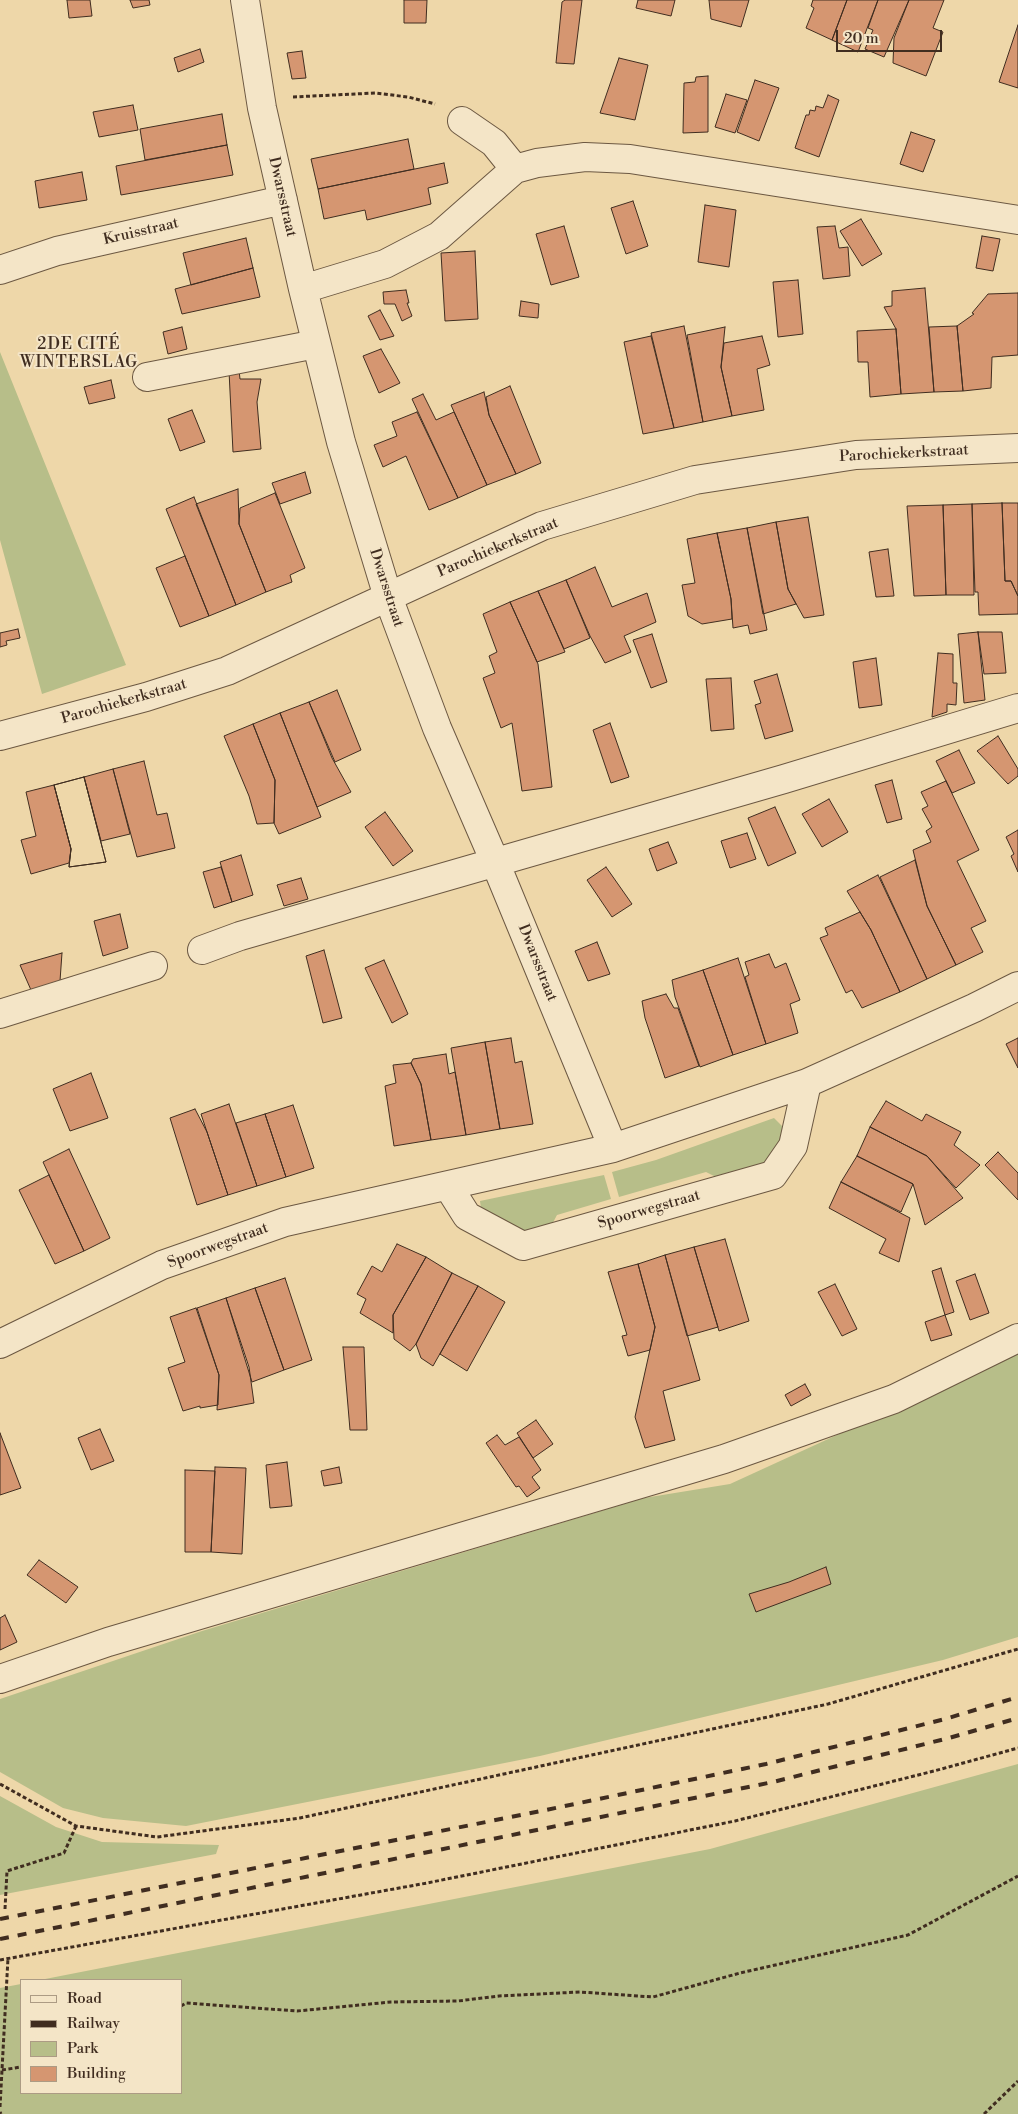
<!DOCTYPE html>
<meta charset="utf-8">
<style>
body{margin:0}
#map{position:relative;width:1018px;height:2114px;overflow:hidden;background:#eed7a9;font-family:"Libre Bodoni",serif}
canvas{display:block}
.legend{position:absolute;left:20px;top:1979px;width:162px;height:115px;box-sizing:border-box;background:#f4e5c7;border:1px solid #ac9b84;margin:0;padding:6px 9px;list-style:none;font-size:15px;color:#402d20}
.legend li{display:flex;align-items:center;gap:10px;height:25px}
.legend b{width:25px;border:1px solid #ac9b84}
.scale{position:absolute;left:836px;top:30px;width:106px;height:22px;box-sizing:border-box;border:2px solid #402d20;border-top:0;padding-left:6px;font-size:15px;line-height:18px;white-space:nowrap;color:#402d20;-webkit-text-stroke:4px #f4e5c7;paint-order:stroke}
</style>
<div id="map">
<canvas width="1018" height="2114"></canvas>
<ul class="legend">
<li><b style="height:6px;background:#f4e5c7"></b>Road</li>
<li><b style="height:6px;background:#402d20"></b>Railway</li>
<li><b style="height:14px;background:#b7be89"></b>Park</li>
<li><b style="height:14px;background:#d59671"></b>Building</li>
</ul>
<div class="scale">20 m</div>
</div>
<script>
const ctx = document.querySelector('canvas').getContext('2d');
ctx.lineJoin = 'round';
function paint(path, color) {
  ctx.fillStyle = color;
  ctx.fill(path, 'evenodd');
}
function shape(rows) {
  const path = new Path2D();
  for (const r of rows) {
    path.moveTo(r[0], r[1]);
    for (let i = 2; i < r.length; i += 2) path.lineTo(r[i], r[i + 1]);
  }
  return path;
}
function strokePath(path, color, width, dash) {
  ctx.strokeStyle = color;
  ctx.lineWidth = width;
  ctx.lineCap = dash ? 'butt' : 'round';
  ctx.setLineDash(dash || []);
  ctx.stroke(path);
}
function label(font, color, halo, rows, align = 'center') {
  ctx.font = font + ' "Libre Bodoni",serif';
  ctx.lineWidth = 4;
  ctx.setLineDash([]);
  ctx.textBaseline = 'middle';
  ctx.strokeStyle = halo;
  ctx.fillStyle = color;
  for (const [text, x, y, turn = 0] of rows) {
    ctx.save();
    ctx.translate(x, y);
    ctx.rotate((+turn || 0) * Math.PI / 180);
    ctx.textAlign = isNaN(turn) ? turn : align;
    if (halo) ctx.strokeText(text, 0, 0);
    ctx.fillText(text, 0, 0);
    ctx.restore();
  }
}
paint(shape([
 [0,352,126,665,42,694,0,540],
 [774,1118,782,1126,785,1138,774,1161,722,1180,706,1172,619,1197,612,1172,656,1160],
 [604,1175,611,1199,557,1215,549,1230,527,1233,484,1213,481,1208,480,1201],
 [1018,1352,1018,1637,943,1660,540,1756,186,1826,103,1818,63,1808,0,1772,0,1699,202,1631,644,1498,730,1484],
 [1018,1764,1018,2114,0,2114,0,1988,21,1984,21,2093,181,2093,181,1980,40,1980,710,1849],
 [0,1796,56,1827,102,1842,219,1845,216,1854,0,1895]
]), '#b7be89');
const building = shape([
 [67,0,90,0,92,16,69,18,67,0],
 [130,0,149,0,150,5,133,8,130,0],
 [404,0,427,0,426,23,404,23,404,0],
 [565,0,582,0,574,64,556,63,562,2,565,0],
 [638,0,675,0,671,16,636,8,638,0],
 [709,0,749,0,741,27,711,19,709,0],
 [813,0,847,0,832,40,806,28,814,8,811,6,813,0],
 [847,0,878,0,858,52,832,40,847,0],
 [878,0,909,0,884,57,865,49,873,30,868,28,878,0],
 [909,0,944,0,933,28,943,32,926,76,893,63,894,38,909,0],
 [1018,25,1018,88,999,82,1018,25],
 [200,49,204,62,178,72,174,58,200,49],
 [302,51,306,78,292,79,287,53,302,51],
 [619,58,648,65,635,120,600,113,619,58],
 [708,76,708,132,683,133,684,83,695,82,696,77,708,76],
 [755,80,779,88,759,141,737,132,755,80],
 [726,94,747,100,735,133,715,127,726,94],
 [828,95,839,100,819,157,795,148,806,115,809,115,810,110,815,111,816,106,823,108,828,95],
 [133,105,138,130,99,137,93,112,133,105],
 [222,114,227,145,145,160,140,129,222,114],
 [911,132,935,140,923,172,900,164,911,132],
 [408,139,414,169,318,189,311,159,408,139],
 [227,145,233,175,121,195,116,166,227,145],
 [444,163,448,183,428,188,431,204,367,220,365,210,324,219,318,189,444,163],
 [82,172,87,200,39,208,35,181,82,172],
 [633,201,648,246,626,254,611,208,633,201],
 [705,205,736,210,729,267,698,262,705,205],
 [861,219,882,254,862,266,840,231,861,219],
 [564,226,579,277,551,285,536,234,564,226],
 [835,226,839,248,848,247,850,276,823,279,817,227,835,226],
 [982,236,1000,239,993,271,976,268,982,236],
 [246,238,253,268,191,285,183,253,246,238],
 [475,251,478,319,445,321,441,253,475,251],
 [253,268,260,297,182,314,175,289,253,268],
 [798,280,803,334,778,337,773,282,798,280],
 [925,288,934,392,901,394,896,329,884,307,892,306,892,291,925,288],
 [406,290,409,303,407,303,412,316,402,321,395,304,384,304,383,292,406,290],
 [1018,293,1018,355,992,357,991,388,963,391,957,326,974,314,972,313,988,294,1018,293],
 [521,301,539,304,538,318,519,316,521,301],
 [380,310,394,336,380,340,368,316,380,310],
 [684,326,703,422,674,428,651,333,684,326],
 [957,326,963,391,934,392,929,327,957,326],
 [182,327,187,349,168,354,163,332,182,327],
 [725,327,721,367,732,416,703,422,687,335,725,327],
 [896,329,901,394,870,397,868,362,858,362,857,331,896,329],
 [651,336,674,428,643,434,624,342,651,336],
 [762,336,770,365,757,369,764,410,732,416,721,367,724,343,762,336],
 [381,349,400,383,379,393,363,356,381,349],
 [239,370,240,379,261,379,257,402,261,449,233,452,229,371,239,370],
 [111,380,115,398,89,404,84,387,111,380],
 [510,386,541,463,516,474,489,415,486,397,510,386],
 [484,392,489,415,516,474,487,485,451,405,484,392],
 [423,394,436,420,454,412,487,485,458,498,412,399,423,394],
 [192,410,205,442,180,451,168,419,192,410],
 [417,412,458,498,429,510,406,456,383,467,374,445,397,436,392,422,417,412],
 [305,472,311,493,280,504,272,483,305,472],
 [238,489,239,524,266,592,236,605,196,504,238,489],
 [275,493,305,568,290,575,292,582,266,592,239,524,240,508,275,493],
 [194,497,236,605,209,616,166,509,194,497],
 [1002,503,1018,503,1018,596,1011,581,1005,581,1002,503],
 [1002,503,1005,581,1011,581,1018,596,1018,614,979,615,978,592,975,592,972,504,1002,503],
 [972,504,974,595,946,595,943,505,972,504],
 [943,505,946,595,914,596,907,506,943,505],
 [808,517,824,615,804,618,788,589,776,522,808,517],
 [776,522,788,589,796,604,763,614,747,528,776,522],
 [747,528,767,630,750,634,748,625,733,628,731,599,717,533,747,528],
 [717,533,731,599,732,619,702,624,688,616,682,585,695,583,687,539,717,533],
 [888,549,894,596,876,597,869,552,888,549],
 [185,556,209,616,180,627,156,568,185,556],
 [595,567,612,607,647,593,656,622,624,636,631,652,605,663,590,636,566,580,595,567],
 [566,580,590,638,564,649,538,591,566,580],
 [538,591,565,652,537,662,510,602,538,591],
 [510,602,538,664,552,787,522,791,512,723,501,728,483,678,495,673,489,656,497,652,483,614,510,602],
 [18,629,20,638,6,641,7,645,0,647,0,633,18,629],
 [978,632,1002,632,1006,673,984,674,978,632],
 [978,632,985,700,964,703,958,634,978,632],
 [652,634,667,682,651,688,633,640,652,634],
 [938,653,953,654,953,683,957,683,956,705,947,704,947,712,932,717,938,653],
 [876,658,882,705,859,708,853,662,876,658],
 [777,674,793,731,765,739,755,705,761,703,754,681,777,674],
 [731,678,734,729,711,731,706,679,731,678],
 [337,690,361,750,335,762,309,702,337,690],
 [309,702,332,758,351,792,317,807,280,713,309,702],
 [280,713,321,817,279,834,274,823,275,780,253,724,280,713],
 [610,723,629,777,611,783,593,730,610,723],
 [253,724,275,780,274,823,257,824,249,796,224,736,253,724],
 [998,736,1018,769,1018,776,1008,784,977,751,998,736],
 [959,750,975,783,952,793,936,761,959,750],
 [144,761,157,815,167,813,175,848,137,857,113,769,144,761],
 [113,769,130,834,101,841,84,777,113,769],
 [84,777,106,862,69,867,71,849,54,785,84,777],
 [84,777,106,862,69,867,71,849,54,785,84,777],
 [892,780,902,819,887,823,875,785,892,780],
 [946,781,979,850,957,861,986,921,971,928,983,952,956,965,927,906,913,850,931,842,926,831,932,827,922,809,928,806,921,792,946,781],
 [54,785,71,849,69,863,31,874,21,840,36,836,26,792,54,785],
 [829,799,848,832,822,847,802,814,829,799],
 [775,807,796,853,768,866,748,818,775,807],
 [385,812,413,851,393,866,365,827,385,812],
 [1018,830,1018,872,1011,856,1014,854,1006,837,1018,830],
 [747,833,756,859,730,868,721,841,747,833],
 [668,842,677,863,657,871,649,849,668,842],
 [241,855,253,895,232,902,220,862,241,855],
 [915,860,927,906,956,965,927,979,880,877,915,860],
 [221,867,232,902,214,908,203,872,221,867],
 [606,867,632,904,612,917,587,880,606,867],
 [878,875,927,979,900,992,871,930,847,891,878,875],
 [301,878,308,899,284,906,277,885,301,878],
 [860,912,871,930,900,992,862,1008,852,990,846,993,820,938,828,935,825,928,860,912],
 [120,914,128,948,103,956,94,921,120,914],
 [597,942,610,974,588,981,575,951,597,942],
 [324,950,342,1018,323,1023,306,956,324,950],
 [62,953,60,981,31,990,20,965,62,953],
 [769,954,775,968,786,963,800,1000,790,1004,798,1033,766,1044,745,977,749,975,745,962,769,954],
 [738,958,766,1044,733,1055,703,970,738,958],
 [384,960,408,1014,392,1023,365,968,384,960],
 [703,970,733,1055,700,1067,675,997,672,980,703,970],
 [666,994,674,1008,678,1008,699,1066,665,1078,645,1018,642,1001,666,994],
 [511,1038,515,1063,522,1061,533,1124,500,1129,485,1042,511,1038],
 [1018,1038,1018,1068,1006,1044,1018,1038],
 [485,1042,500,1129,466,1135,451,1048,485,1042],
 [446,1054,449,1074,455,1072,466,1135,431,1140,421,1084,411,1063,413,1059,446,1054],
 [411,1063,421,1084,431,1140,394,1146,385,1086,396,1083,393,1065,411,1063],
 [91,1073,108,1118,70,1131,53,1089,91,1073],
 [886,1101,922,1121,926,1114,961,1132,954,1145,980,1165,956,1188,927,1156,870,1127,886,1101],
 [229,1104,257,1186,228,1195,201,1114,229,1104],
 [293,1105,314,1168,286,1177,265,1114,293,1105],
 [195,1109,207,1132,228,1195,197,1205,170,1118,195,1109],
 [265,1114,286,1177,257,1186,236,1123,265,1114],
 [870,1127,927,1156,963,1198,925,1225,913,1184,857,1156,870,1127],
 [69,1149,110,1238,84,1251,43,1162,69,1149],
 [998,1152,1018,1173,1018,1200,985,1165,998,1152],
 [857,1156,913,1184,901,1212,841,1182,857,1156],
 [49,1175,84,1251,55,1264,19,1190,49,1175],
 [841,1182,910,1218,899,1262,879,1253,886,1239,829,1208,841,1182],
 [725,1239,749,1321,719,1331,694,1247,725,1239],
 [397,1244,426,1257,393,1315,393,1333,360,1313,366,1299,357,1294,372,1266,382,1272,397,1244],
 [694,1247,718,1327,687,1336,665,1255,694,1247],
 [665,1255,700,1380,663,1391,675,1440,645,1448,635,1417,655,1327,638,1264,665,1255],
 [426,1257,452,1273,416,1344,410,1351,394,1339,393,1315,426,1257],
 [638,1264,655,1327,650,1350,628,1356,622,1336,627,1335,608,1272,638,1264],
 [941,1268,954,1312,945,1315,932,1271,941,1268],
 [452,1273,478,1286,433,1366,421,1358,416,1344,452,1273],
 [975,1274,989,1313,970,1320,956,1281,975,1274],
 [285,1278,312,1360,284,1370,255,1288,285,1278],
 [835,1284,857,1329,842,1336,818,1292,835,1284],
 [478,1286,505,1302,467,1371,440,1354,478,1286],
 [255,1288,284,1370,252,1382,226,1298,255,1288],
 [226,1298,249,1367,254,1403,217,1410,219,1375,197,1308,226,1298],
 [196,1308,219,1375,218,1405,200,1408,200,1406,183,1411,168,1368,185,1362,170,1317,196,1308],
 [945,1315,952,1335,931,1341,925,1322,945,1315],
 [343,1347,364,1347,367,1430,350,1430,343,1347],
 [805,1384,811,1395,791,1406,785,1395,805,1384],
 [536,1420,553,1444,533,1458,517,1433,536,1420],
 [100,1429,114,1461,91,1470,78,1438,100,1429],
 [0,1433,21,1488,0,1495,0,1433],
 [497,1435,505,1445,519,1437,541,1470,532,1477,540,1488,527,1497,519,1486,516,1487,486,1443,497,1435],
 [287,1462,292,1506,270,1508,266,1465,287,1462],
 [215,1467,246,1468,242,1554,211,1552,215,1467],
 [339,1467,342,1483,324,1486,321,1471,339,1467],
 [185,1470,215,1471,211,1552,185,1552,185,1470],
 [39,1560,78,1587,66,1603,27,1575,39,1560],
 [826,1567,831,1584,756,1612,749,1594,789,1582,826,1567],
 [5,1615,17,1642,0,1650,0,1618,5,1615]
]);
paint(building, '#d59671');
strokePath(building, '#402d20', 1);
const minor = shape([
 [245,0,262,108,303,289,341,442,388,597,437,728,495,862,613,1148],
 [462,121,494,143,515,169],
 [0,270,57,251,283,200],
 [303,289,385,264,439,236,515,169,537,163,585,157,630,159,1018,220],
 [147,377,316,344],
 [0,736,146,697,227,671,542,526,695,480,856,455,1018,448],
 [202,950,240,936,784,779,1018,708],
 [0,1014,153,966],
 [448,1186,467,1216,523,1246,773,1175,793,1146,807,1083],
 [0,1344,162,1265,285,1222,613,1148,807,1083,974,1008,1018,986],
 [0,1679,108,1642,724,1459,894,1399,1018,1338]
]);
strokePath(minor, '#6c5842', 30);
strokePath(shape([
 [293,97,375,93,408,97,435,104],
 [0,1784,76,1826,157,1837,300,1818,828,1704,1018,1649],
 [5,1909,7,1871,64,1853,76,1826],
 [0,1960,427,1883,735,1821,934,1771,1018,1748],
 [181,2006,186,2003,297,2011,391,2002,458,2001,499,1996,580,1992,653,1997,740,1973,908,1935,1018,1876],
 [2,2070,21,2067],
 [0,2107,8,1958],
 [0,2112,1,2114],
 [984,2114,1018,2081]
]), '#402d20', 3, [4, 2.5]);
strokePath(minor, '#f4e5c7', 28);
strokePath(shape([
 [0,1919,546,1810,766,1764,945,1719,1018,1697],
 [0,1939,773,1782,949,1738,1018,1718]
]), '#402d20', 4, [9, 9]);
label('15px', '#402d20', '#f4e5c7', [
 ["Dwarsstraat",282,197,77],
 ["Kruisstraat",141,232,-13],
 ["Parochiekerkstraat",904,454,-3],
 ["Parochiekerkstraat",498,548,-23],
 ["Dwarsstraat",386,588,72],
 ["Parochiekerkstraat",124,702,-16],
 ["Dwarsstraat",537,963,68],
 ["Spoorwegstraat",649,1210,-16],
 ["Spoorwegstraat",218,1246,-20]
]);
ctx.letterSpacing = '1px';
label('16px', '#402d20', '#f4e5c7', [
 ["2DE CITÉ",79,345],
 ["WINTERSLAG",79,363]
]);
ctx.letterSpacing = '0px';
</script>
